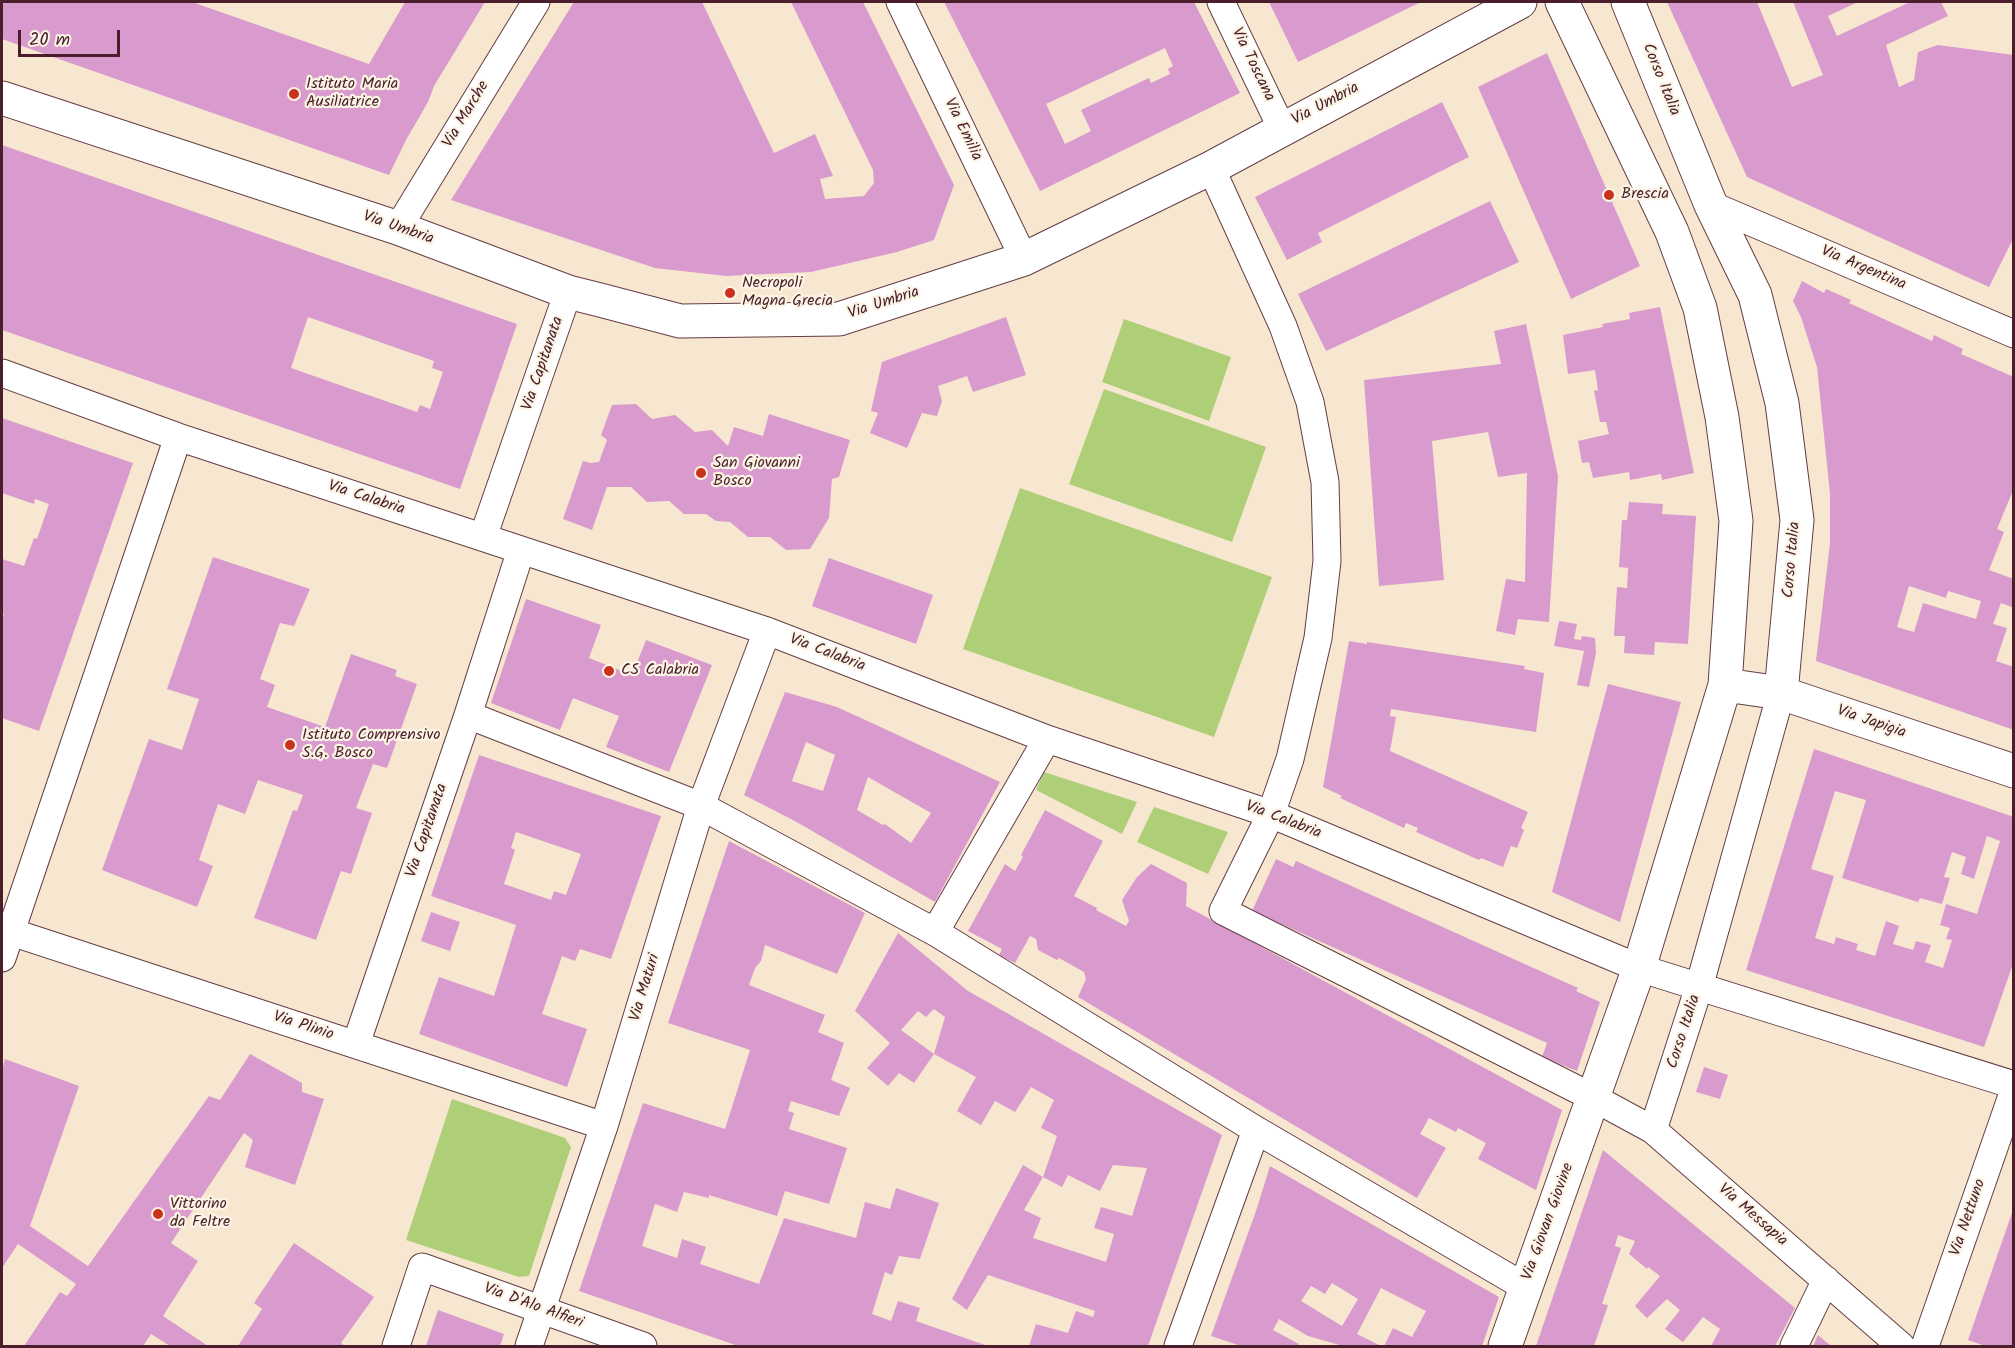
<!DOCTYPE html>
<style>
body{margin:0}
#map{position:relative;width:2015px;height:1348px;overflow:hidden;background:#f8e7d0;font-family:Kalam,sans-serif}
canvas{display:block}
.frame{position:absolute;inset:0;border:3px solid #4a1f2b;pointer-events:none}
.scale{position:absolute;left:18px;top:30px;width:102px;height:27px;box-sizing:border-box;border:3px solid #4a1f2b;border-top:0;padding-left:8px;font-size:18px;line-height:21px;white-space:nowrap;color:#4a1f2b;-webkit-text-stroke:4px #fcf5e5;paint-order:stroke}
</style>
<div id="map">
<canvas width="2015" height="1348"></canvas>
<div class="frame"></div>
<div class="scale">20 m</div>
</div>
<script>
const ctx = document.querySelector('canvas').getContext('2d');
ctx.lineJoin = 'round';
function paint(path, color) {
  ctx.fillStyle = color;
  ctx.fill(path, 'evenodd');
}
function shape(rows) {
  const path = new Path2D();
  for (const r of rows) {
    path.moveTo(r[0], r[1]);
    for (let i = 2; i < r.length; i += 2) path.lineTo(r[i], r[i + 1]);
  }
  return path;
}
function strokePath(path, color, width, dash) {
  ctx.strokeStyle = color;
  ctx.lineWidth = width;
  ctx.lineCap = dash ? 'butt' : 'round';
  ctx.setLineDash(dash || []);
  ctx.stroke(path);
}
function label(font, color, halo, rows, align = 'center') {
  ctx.font = font + ' Kalam,sans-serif';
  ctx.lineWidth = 4.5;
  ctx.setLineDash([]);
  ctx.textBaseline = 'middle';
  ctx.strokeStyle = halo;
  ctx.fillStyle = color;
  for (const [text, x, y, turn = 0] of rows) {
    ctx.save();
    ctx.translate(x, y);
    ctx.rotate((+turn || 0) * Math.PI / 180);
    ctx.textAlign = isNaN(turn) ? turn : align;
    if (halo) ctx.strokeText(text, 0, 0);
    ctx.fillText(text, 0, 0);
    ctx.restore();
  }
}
paint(shape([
 [1124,319,1231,357,1209,421,1102,382],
 [1104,389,1266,447,1232,542,1069,484],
 [1020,488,1272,577,1214,737,963,649],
 [1044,772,1137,802,1122,834,1036,790],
 [1154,807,1228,832,1208,874,1137,842],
 [452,1099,565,1138,571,1147,529,1276,519,1277,406,1240]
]), '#aecf77');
paint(shape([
 [2,2,192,2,369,64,405,2,485,2,434,86,428,102,406,140,389,175,2,39],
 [574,2,702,2,774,153,815,134,833,176,820,179,825,199,864,196,874,183,873,170,791,2,863,2,954,185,934,240,897,252,811,272,726,276,655,268,451,200],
 [944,2,1194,2,1240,93,1040,191],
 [1165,48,1173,66,1168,69,1170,74,1151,83,1149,78,1081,110,1091,131,1065,144,1046,104],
 [1269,2,1421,2,1298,62],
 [1667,2,1757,2,1792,87,1823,75,1793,2,1858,2,1828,16,1837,36,1910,2,1941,2,1948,16,1886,45,1899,87,1914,80,1918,52,1938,45,2014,55,2014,237,1989,287,1747,177],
 [1547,53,1640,266,1571,299,1478,87],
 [1442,102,1469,157,1318,233,1322,242,1287,260,1255,197],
 [2,145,517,324,460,489,2,330],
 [308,317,434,361,432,368,443,372,430,409,420,405,417,412,291,368],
 [1490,201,1519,262,1326,351,1298,294],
 [1802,281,1824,293,1826,289,1851,300,1849,303,1932,341,1934,335,1963,349,1961,354,2014,377,2014,488,1997,529,2004,532,1989,570,2014,579,2014,608,2001,603,1993,624,2007,628,1996,661,2014,667,2014,730,1816,661,1830,543,1830,494,1817,367,1801,317,1793,301],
 [1909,586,1946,598,1948,591,1981,601,1976,619,1923,603,1914,632,1897,627],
 [1660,307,1694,473,1662,480,1661,474,1630,480,1629,472,1593,478,1589,462,1582,463,1578,441,1609,434,1606,422,1600,422,1594,391,1598,390,1595,370,1568,374,1563,335,1603,327,1602,324,1630,319,1629,313],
 [1006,317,1026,375,973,392,967,376,938,386,942,401,937,416,922,413,907,448,870,433,878,413,871,411,882,362],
 [1526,324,1558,476,1549,622,1518,619,1515,635,1496,631,1506,579,1525,582,1527,473,1498,477,1488,432,1432,441,1444,580,1379,586,1364,380,1501,364,1494,331],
 [636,404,652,419,675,415,695,432,712,430,728,446,734,427,763,436,769,414,850,440,839,477,832,479,829,518,810,549,786,550,770,537,748,537,730,522,716,521,706,514,684,514,669,501,647,502,631,487,607,487,592,530,563,519,583,461,591,463,599,462,607,440,601,435,612,405],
 [2,418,133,463,39,731,2,718,2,620,4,614,2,613,2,559,24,566,34,538,37,539,49,504,35,499,34,504,2,493],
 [1629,502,1663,504,1662,514,1696,516,1688,644,1655,642,1654,655,1624,653,1625,636,1614,636,1617,587,1627,588,1628,568,1619,567,1622,520,1627,520],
 [213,557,310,589,294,626,280,623,260,679,275,685,267,707,325,727,351,654,397,670,395,676,417,684,387,768,373,764,356,808,372,813,351,874,341,871,316,940,254,918,293,810,297,811,303,795,258,780,245,814,218,804,199,860,213,866,197,907,102,870,149,739,182,750,199,699,167,689],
 [829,558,933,595,916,644,812,606],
 [526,599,601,625,589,658,632,675,646,640,712,665,669,772,606,747,619,716,573,698,560,730,491,703],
 [1559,621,1577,624,1574,639,1581,640,1582,636,1595,638,1596,653,1589,687,1577,685,1584,651,1554,646],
 [1349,641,1367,644,1367,642,1525,666,1524,669,1544,673,1536,732,1391,709,1390,716,1396,717,1390,751,1528,812,1521,828,1524,830,1517,848,1511,846,1503,867,1481,858,1479,860,1416,832,1418,828,1406,823,1404,828,1340,798,1342,796,1323,787],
 [1608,684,1681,702,1620,922,1552,892],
 [785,692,837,707,1000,782,935,902,793,820,744,795],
 [806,742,835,755,823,791,792,781],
 [868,777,931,813,911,843,885,824,883,825,857,810],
 [1814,749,2014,817,2014,961,1984,1047,1746,970],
 [1835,791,1866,800,1842,878,1918,902,1920,898,1942,904,1950,878,1944,877,1952,852,1966,857,1961,874,1974,879,1987,836,2000,841,1977,914,1946,904,1940,925,1950,928,1946,939,1952,940,1943,968,1925,962,1931,945,1916,941,1913,950,1893,944,1899,926,1886,921,1875,956,1856,950,1858,944,1836,937,1834,944,1815,938,1834,876,1811,869],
 [479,755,661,816,611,959,580,949,575,961,562,956,542,1014,587,1029,567,1087,419,1034,439,977,494,996,516,925,431,896],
 [516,832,581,854,566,895,554,891,551,900,504,884,515,850,511,848],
 [1045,810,1103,841,1074,896,1097,908,1096,910,1126,926,1129,921,1122,900,1137,877,1151,864,1187,883,1186,906,1562,1110,1536,1190,1478,1159,1486,1143,1458,1128,1456,1132,1429,1118,1420,1134,1446,1148,1417,1198,1078,997,1086,979,1084,972,1059,958,1057,960,1038,950,1036,939,1030,936,1015,963,999,955,1002,949,968,931,1005,864,1015,871,1023,857,1021,855],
 [729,841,865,913,837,974,765,945,761,961,755,968,749,985,825,1015,818,1032,844,1043,831,1080,850,1088,839,1116,791,1101,788,1111,794,1113,789,1129,847,1148,829,1204,785,1191,777,1216,709,1195,709,1198,684,1192,677,1212,655,1204,642,1246,677,1258,682,1239,706,1247,700,1264,759,1284,784,1218,856,1238,865,1202,890,1209,896,1188,939,1203,920,1259,899,1256,892,1275,885,1272,872,1314,891,1321,898,1301,920,1308,916,1321,988,1346,738,1346,579,1291,643,1103,725,1129,750,1050,668,1023],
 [1276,859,1293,867,1296,861,1578,988,1576,991,1600,1002,1577,1071,1542,1057,1547,1043,1252,911],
 [431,912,460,922,450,951,421,941],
 [898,933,968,991,1222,1135,1148,1346,1029,1346,1036,1324,1068,1333,1076,1311,1093,1317,1095,1311,988,1275,967,1310,952,1299,1023,1165,1043,1177,1024,1210,1041,1218,1033,1238,1106,1262,1114,1234,1094,1228,1101,1207,1132,1216,1147,1168,1113,1165,1100,1191,1068,1175,1062,1187,1043,1177,1057,1136,1041,1128,1054,1100,1031,1087,1015,1112,995,1101,981,1125,957,1111,976,1077,934,1054,945,1017,934,1009,926,1017,918,1011,901,1030,934,1054,914,1083,899,1073,888,1086,867,1068,890,1043,855,1011],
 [250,1054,302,1083,302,1092,324,1099,295,1185,245,1167,253,1140,244,1133,171,1243,198,1261,163,1316,208,1346,170,1346,151,1334,143,1346,24,1346,60,1292,67,1296,76,1284,18,1244,2,1268,2,1071,5,1059,79,1086,30,1226,88,1266,209,1096,220,1100],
 [1704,1067,1728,1075,1720,1099,1696,1092],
 [1603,1150,1795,1308,1775,1346,1711,1346,1720,1329,1703,1317,1683,1342,1665,1329,1680,1310,1667,1299,1647,1318,1635,1306,1660,1276,1648,1267,1647,1269,1629,1254,1635,1241,1618,1235,1615,1246,1621,1248,1602,1304,1608,1305,1594,1346,1536,1346],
 [1270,1166,1499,1297,1482,1346,1384,1346,1393,1328,1412,1337,1426,1311,1381,1288,1357,1334,1381,1346,1343,1346,1308,1336,1279,1319,1273,1330,1299,1344,1298,1346,1241,1346,1211,1336,1256,1211],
 [1332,1283,1358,1299,1342,1326,1301,1301,1311,1286,1325,1294],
 [2014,1207,2014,1346,1985,1346,1968,1340],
 [294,1243,374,1297,341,1343,345,1346,238,1346,262,1309,254,1303],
 [438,1310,504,1334,500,1346,426,1346],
 [1818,1335,1831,1346,1813,1346]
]), '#d99bcd');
const minor = shape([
 [900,2,1024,259],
 [1221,2,1282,129],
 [1211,168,1283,326,1310,402,1325,482,1327,561,1318,638,1290,759,1271,814,1223,911,1594,1098,1653,1130,1901,1346],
 [1711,205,2014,334],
 [398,228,536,2],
 [2,373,178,437,767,631,1047,739,1271,814,1639,968,2014,1085],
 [483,537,568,292],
 [468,715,701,806,935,932,1256,1130,1525,1287],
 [2,929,604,1126],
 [935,932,1047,739],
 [2,958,178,437],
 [356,1044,468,715,521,550],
 [1653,1130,1699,987,1781,693],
 [396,1346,422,1267,643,1346],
 [529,1346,604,1126,701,806,767,631],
 [1178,1346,1256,1130],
 [1794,1346,1826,1280],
 [1925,1346,2014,1090]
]);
const tertiary = shape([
 [1628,2,1711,205,1755,295,1782,403,1797,520,1781,693],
 [2,98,398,228,568,292,600,300,680,321,839,319,1024,259,1211,168,1520,2],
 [1725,685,1781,693,2014,771],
 [1505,1346,1639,968,1725,685,1736,521,1722,417,1700,308,1672,232,1562,2]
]);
strokePath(minor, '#643d44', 29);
strokePath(tertiary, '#643d44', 35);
strokePath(minor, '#fff', 27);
strokePath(tertiary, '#fff', 33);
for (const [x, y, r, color] of [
 [294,94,6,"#c8321e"],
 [1609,195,6,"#c8321e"],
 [730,293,6,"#c8321e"],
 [701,473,6,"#c8321e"],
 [609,671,6,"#c8321e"],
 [290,745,6,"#c8321e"],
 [158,1214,6,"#c8321e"]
]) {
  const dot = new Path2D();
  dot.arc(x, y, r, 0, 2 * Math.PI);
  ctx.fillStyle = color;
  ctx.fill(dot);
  strokePath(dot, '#fcf5e5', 2);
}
label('16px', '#4a1f2b', '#fcf5e5', [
 ["Via Toscana",1252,65,64],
 ["Corso Italia",1660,80,68],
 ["Via Umbria",1326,105,-28],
 ["Via Marche",467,115,-59],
 ["Via Emilia",962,130,64],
 ["Via Umbria",398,229,19],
 ["Via Argentina",1863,269,23],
 ["Via Umbria",884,304,-18],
 ["Via Capitanata",544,364,-71],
 ["Via Calabria",366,499,18],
 ["Corso Italia",1793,560,-85],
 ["Via Calabria",827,654,21],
 ["Via Japigia",1871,723,19],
 ["Via Calabria",1283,821,21],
 ["Via Capitanata",428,831,-71],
 ["Via Maturi",646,988,-73],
 ["Via Plinio",303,1027,18],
 ["Corso Italia",1685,1032,-72],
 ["Via Messapia",1752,1216,41],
 ["Via Nettuno",1969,1218,-71],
 ["Via Giovan Giovine",1549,1222,-70],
 ["Via D'Alo Alfieri",533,1307,20]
]);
label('16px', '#4a1f2b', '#fcf5e5', [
 ["Istituto Maria",306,85],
 ["Ausiliatrice",306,103],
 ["Brescia",1621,195],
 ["Necropoli",742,284],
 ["Magna Grecia",742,302],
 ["San Giovanni",713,464],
 ["Bosco",713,482],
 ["CS Calabria",621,671],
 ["Istituto Comprensivo",302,736],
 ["S.G. Bosco",302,754],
 ["Vittorino",170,1205],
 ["da Feltre",170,1223]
], 'left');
</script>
